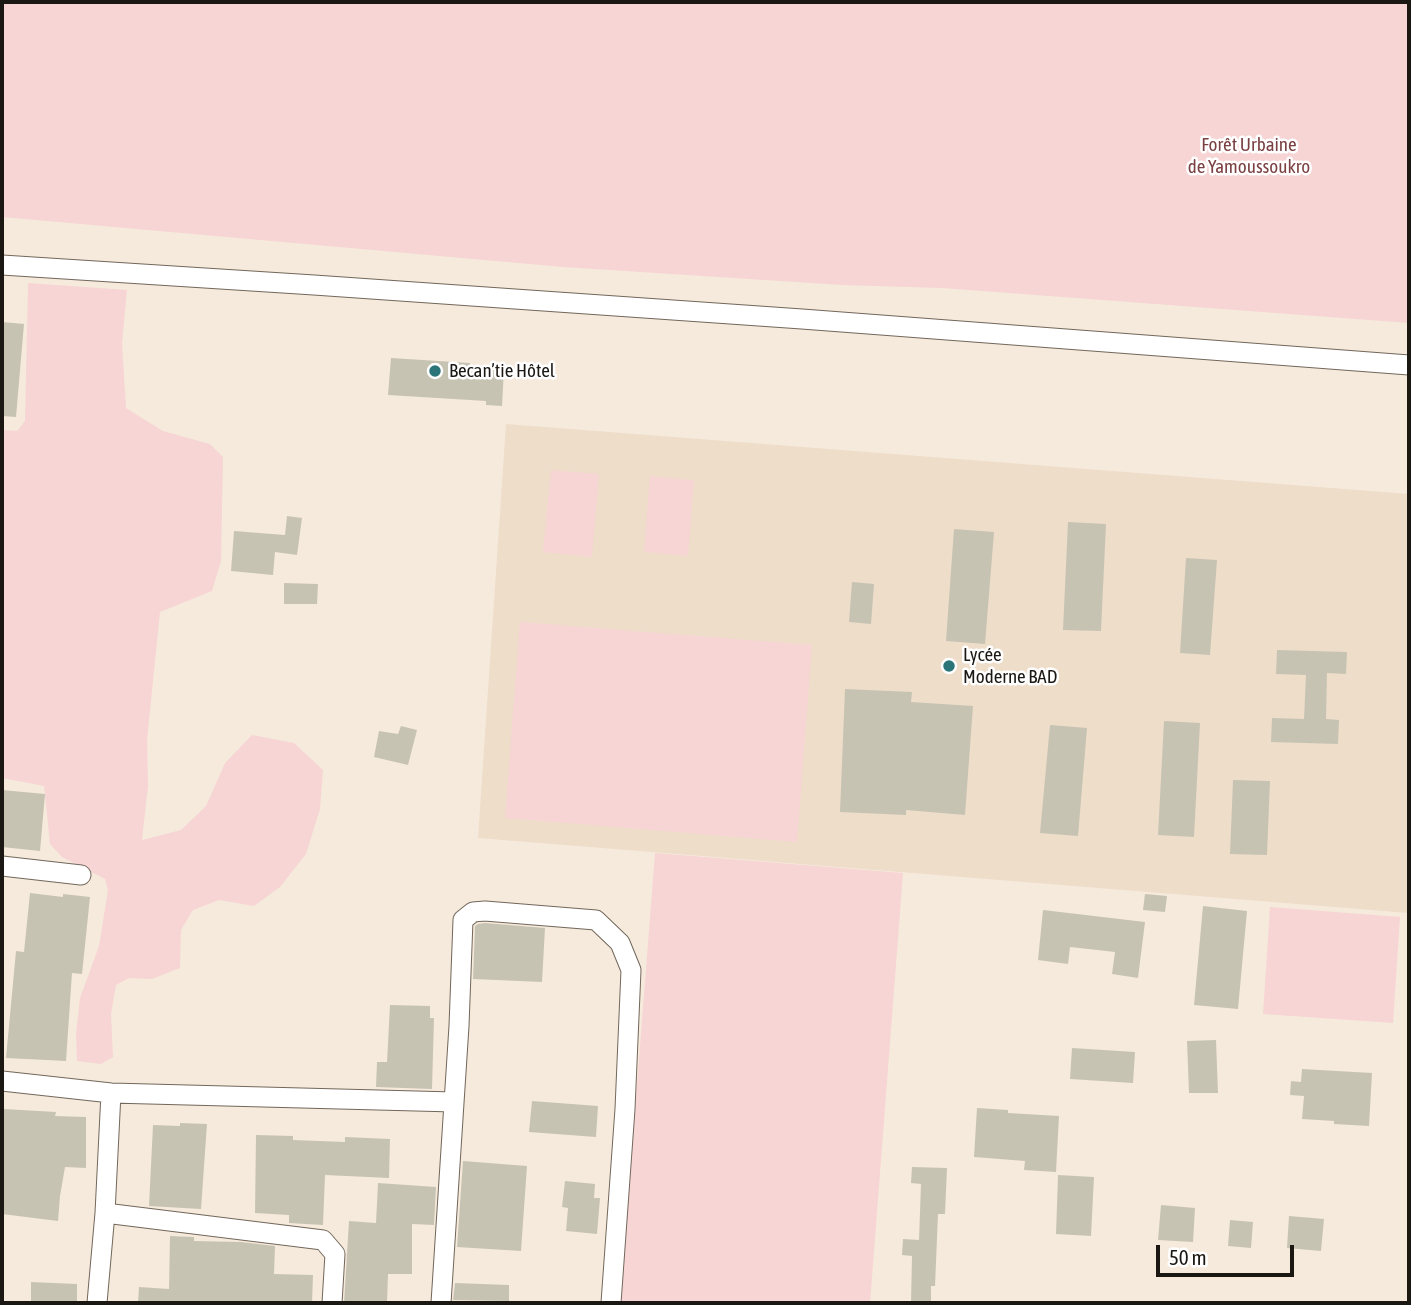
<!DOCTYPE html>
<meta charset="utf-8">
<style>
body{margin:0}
#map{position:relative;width:1411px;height:1305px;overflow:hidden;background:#f6eadc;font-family:"Asap Condensed",sans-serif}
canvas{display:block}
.frame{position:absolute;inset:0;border:4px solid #1b1712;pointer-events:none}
.scale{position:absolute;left:1156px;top:1245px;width:138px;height:32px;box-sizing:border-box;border:4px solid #1b1712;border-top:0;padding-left:9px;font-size:21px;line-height:24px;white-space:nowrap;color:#1b1712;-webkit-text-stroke:5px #fff;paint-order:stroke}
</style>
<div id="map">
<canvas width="1411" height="1305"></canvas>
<div class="frame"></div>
<div class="scale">50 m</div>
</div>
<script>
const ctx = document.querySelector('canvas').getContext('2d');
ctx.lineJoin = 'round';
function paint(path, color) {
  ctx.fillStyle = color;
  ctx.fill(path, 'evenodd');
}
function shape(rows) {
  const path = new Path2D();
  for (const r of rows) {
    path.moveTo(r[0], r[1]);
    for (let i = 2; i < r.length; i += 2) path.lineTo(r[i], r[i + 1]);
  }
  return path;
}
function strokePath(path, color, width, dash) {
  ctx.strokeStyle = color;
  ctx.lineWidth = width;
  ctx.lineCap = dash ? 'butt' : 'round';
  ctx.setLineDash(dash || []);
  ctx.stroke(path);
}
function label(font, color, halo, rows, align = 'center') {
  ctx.font = font + ' "Asap Condensed",sans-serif';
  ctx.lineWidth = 5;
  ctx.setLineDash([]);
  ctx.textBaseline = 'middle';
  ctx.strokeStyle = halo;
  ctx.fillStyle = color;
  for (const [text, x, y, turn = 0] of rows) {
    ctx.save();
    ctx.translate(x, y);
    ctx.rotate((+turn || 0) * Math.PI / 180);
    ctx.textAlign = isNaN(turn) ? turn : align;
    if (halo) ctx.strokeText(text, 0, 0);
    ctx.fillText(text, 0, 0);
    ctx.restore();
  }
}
paint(shape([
 [506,424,1409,494,1409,913,478,838]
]), '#eeddc9');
paint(shape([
 [2,2,1409,2,1409,323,942,288,842,285,563,267,2,217],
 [28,283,127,290,122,343,126,408,163,431,210,444,223,457,221,561,212,591,160,612,147,740,148,786,142,840,181,830,206,806,225,763,252,735,294,743,323,770,320,809,306,854,280,887,254,906,219,900,193,910,181,930,180,968,152,979,129,978,116,985,111,1014,113,1057,101,1064,77,1061,76,1034,80,998,99,946,108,890,105,879,62,857,50,844,44,786,2,778,2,430,17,431,25,421],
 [551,470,599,474,592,557,543,552],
 [650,476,694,480,688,556,644,552],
 [520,622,812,645,797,842,505,818],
 [655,853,903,873,870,1303,620,1303],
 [1270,907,1400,917,1393,1023,1263,1014]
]), '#f6d5d4');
paint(shape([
 [2,322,24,324,16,417,2,416],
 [391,358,470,363,470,366,504,368,502,406,486,405,486,401,388,395],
 [287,516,302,518,297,555,275,552,273,575,231,571,234,531,285,535],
 [1068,522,1106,524,1101,631,1063,630],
 [954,529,994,532,985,644,946,641],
 [1186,558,1217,560,1210,655,1180,653],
 [852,582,874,584,871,624,849,622],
 [284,583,318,584,317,604,284,604],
 [1277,650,1347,652,1346,674,1327,673,1326,719,1339,720,1338,744,1271,742,1272,718,1304,719,1306,675,1276,674],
 [845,689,912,692,911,702,973,706,965,815,906,810,906,815,840,812],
 [1164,721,1200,723,1194,837,1158,835],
 [1050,725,1087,728,1078,836,1040,833],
 [401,726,417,730,408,765,374,757,379,731,398,734],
 [1233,780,1270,781,1267,855,1230,854],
 [2,790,45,794,40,851,2,847],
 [30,893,63,897,63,894,90,897,82,974,72,973,66,1061,6,1058,16,951,24,952],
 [1145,894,1167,896,1165,912,1143,910],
 [1203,906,1247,911,1238,1009,1194,1005],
 [1043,910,1145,922,1138,978,1112,974,1115,952,1070,947,1068,964,1038,960],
 [485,923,545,928,542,982,473,979,475,926,478,924],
 [390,1005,430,1006,430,1018,434,1018,432,1089,376,1087,377,1062,387,1062],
 [1216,1040,1218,1093,1189,1093,1187,1041],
 [1072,1048,1135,1052,1133,1083,1070,1079],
 [1302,1069,1372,1073,1369,1126,1334,1124,1334,1121,1302,1119,1304,1096,1290,1095,1291,1081,1301,1082],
 [532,1101,598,1106,596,1137,529,1132],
 [977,1108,1008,1110,1008,1113,1059,1116,1056,1172,1024,1170,1025,1161,974,1157],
 [4,1109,56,1112,55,1116,86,1117,86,1168,65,1167,60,1196,58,1221,2,1214],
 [180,1123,207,1124,201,1209,149,1206,153,1125,180,1126],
 [256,1135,293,1136,293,1140,345,1142,345,1137,390,1139,389,1178,325,1175,323,1225,289,1223,289,1215,255,1213],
 [463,1161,527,1166,521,1251,457,1247],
 [912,1167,947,1168,945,1214,938,1214,935,1286,931,1286,931,1303,911,1303,912,1256,902,1255,903,1239,919,1240,921,1184,911,1183],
 [1058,1175,1094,1177,1091,1236,1056,1234],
 [565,1181,595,1184,594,1198,600,1198,597,1234,566,1231,568,1208,562,1207],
 [378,1183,436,1187,434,1225,412,1224,412,1274,388,1274,387,1303,344,1303,349,1221,376,1223],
 [1161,1205,1195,1208,1193,1242,1158,1240],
 [1289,1216,1324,1219,1321,1251,1287,1248],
 [1230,1220,1253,1222,1251,1248,1228,1246],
 [170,1236,194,1237,194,1241,241,1242,275,1246,274,1274,313,1275,312,1303,138,1303,139,1287,169,1289],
 [31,1282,77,1284,77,1303,31,1303],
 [455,1283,509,1285,509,1301,453,1300]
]), '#c7c3b3');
const minor = shape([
 [2,265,314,285,802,319,1409,365],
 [2,866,81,875],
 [2,1081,111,1093,454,1102],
 [105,1213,323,1240,335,1254,332,1303],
 [97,1303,105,1213,111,1093],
 [441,1303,459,1026,463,920,473,912,485,911,596,920,620,943,631,970,625,1109,611,1303]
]);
strokePath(minor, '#72675b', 21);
strokePath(minor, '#fff', 19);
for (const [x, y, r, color] of [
 [435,371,7,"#2b7579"],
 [949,666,7,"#2b7579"]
]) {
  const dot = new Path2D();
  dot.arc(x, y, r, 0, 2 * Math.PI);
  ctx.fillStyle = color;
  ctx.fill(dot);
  strokePath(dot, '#fff', 2.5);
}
label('19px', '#7b4142', '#fff', [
 ["Forêt Urbaine",1249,145],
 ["de Yamoussoukro",1249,167]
]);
label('19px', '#1b1712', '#fff', [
 ["Becan’tie Hôtel",449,371],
 ["Lycée",963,655],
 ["Moderne BAD",963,677]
], 'left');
</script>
